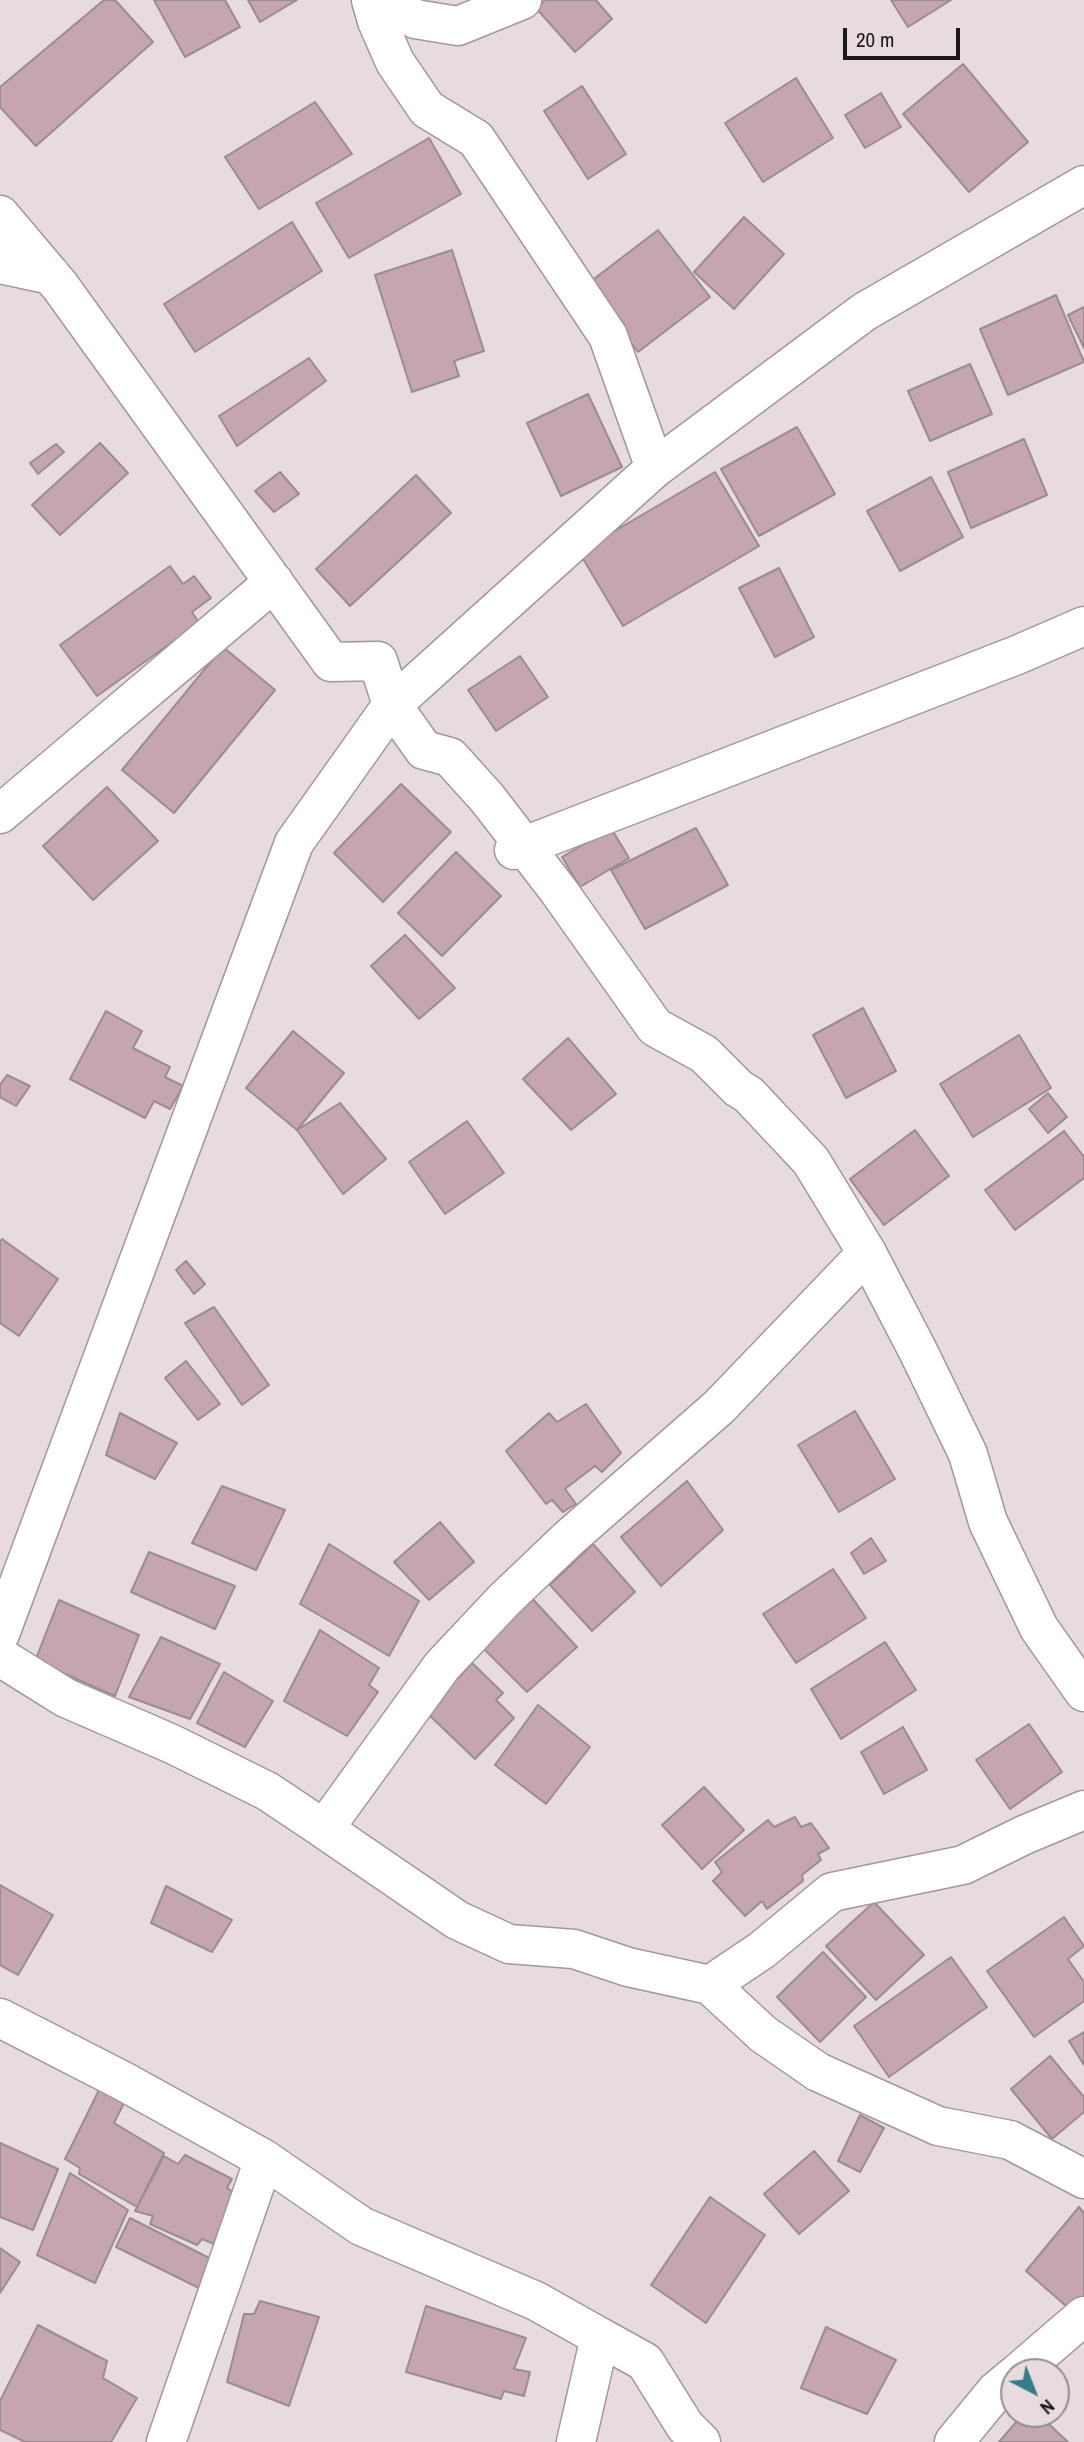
<!DOCTYPE html>
<style>
body{margin:0}
#map{position:relative;width:1084px;height:2442px;overflow:hidden;background:#e7dbdf;font-family:"Archivo Narrow",sans-serif}
canvas{display:block}
.north{position:absolute;left:1000px;top:2358px;width:70px;height:70px;box-sizing:border-box;background:#e7dbdf;border:2px solid #968d90;border-radius:50%;rotate:138deg;font-size:19px;font-weight:700;line-height:28px;text-align:center;color:#1d191a}
.north::after{content:'';display:block;margin:auto;width:24px;height:32px;background:#367d87;clip-path:polygon(50% 0,100% 100%,50% 72%,0 100%)}
.scale{position:absolute;left:843px;top:28px;width:117px;height:32px;box-sizing:border-box;border:4px solid #1d191a;border-top:0;padding-left:9px;font-size:21px;line-height:24px;white-space:nowrap;color:#1d191a;-webkit-text-stroke:5px #e7dbdf;paint-order:stroke}
</style>
<div id="map">
<canvas width="1084" height="2442"></canvas>
<div class="north">N</div>
<div class="scale">20 m</div>
</div>
<script>
const ctx = document.querySelector('canvas').getContext('2d');
ctx.lineJoin = 'round';
function paint(path, color) {
  ctx.fillStyle = color;
  ctx.fill(path, 'evenodd');
}
function shape(rows) {
  const path = new Path2D();
  for (const r of rows) {
    path.moveTo(r[0], r[1]);
    for (let i = 2; i < r.length; i += 2) path.lineTo(r[i], r[i + 1]);
  }
  return path;
}
function strokePath(path, color, width, dash) {
  ctx.strokeStyle = color;
  ctx.lineWidth = width;
  ctx.lineCap = dash ? 'butt' : 'round';
  ctx.setLineDash(dash || []);
  ctx.stroke(path);
}
const building = shape([
 [104,0,115,0,153,42,36,146,0,107,0,87,104,0],
 [154,0,225,0,240,27,185,57,154,0],
 [248,0,297,0,260,22,248,0],
 [545,0,596,0,612,19,575,52,536,8,545,0],
 [891,0,951,0,908,27,891,0],
 [963,64,1028,142,969,192,903,114,963,64],
 [796,78,833,138,763,182,725,123,796,78],
 [582,86,626,154,588,179,544,111,582,86],
 [881,93,901,127,865,148,845,115,881,93],
 [315,102,352,154,259,209,225,157,315,102],
 [429,138,461,194,349,258,316,203,429,138],
 [744,217,784,254,734,309,694,272,744,217],
 [292,222,322,271,195,352,164,304,292,222],
 [658,230,710,297,638,352,586,285,658,230],
 [452,250,484,351,454,361,459,376,412,392,375,275,452,250],
 [1056,295,1084,362,1008,395,980,329,1056,295],
 [1084,307,1084,348,1068,315,1084,307],
 [309,358,326,381,237,446,219,416,309,358],
 [970,364,992,414,930,441,908,391,970,364],
 [588,394,622,467,561,496,527,423,588,394],
 [797,427,835,494,759,536,721,469,797,427],
 [1024,439,1047,495,971,528,948,472,1024,439],
 [100,443,128,473,60,535,32,505,100,443],
 [56,444,64,452,38,474,30,463,56,444],
 [280,472,299,494,274,512,255,491,280,472],
 [715,472,759,546,623,626,579,552,715,472],
 [416,475,451,513,350,606,316,569,416,475],
 [931,477,963,537,900,571,867,511,931,477],
 [170,566,183,584,194,576,211,598,192,612,199,623,97,696,60,645,170,566],
 [779,568,814,637,775,657,739,588,779,568],
 [223,647,275,690,174,813,122,770,223,647],
 [520,656,548,697,496,731,468,690,520,656],
 [401,784,451,832,383,902,334,853,401,784],
 [107,787,158,841,93,900,43,846,107,787],
 [611,828,629,858,580,887,562,857,611,828],
 [696,828,728,885,645,929,611,870,696,828],
 [456,852,501,896,442,956,398,913,456,852],
 [405,935,455,988,419,1019,371,966,405,935],
 [863,1008,896,1071,846,1098,813,1035,863,1008],
 [106,1011,142,1031,133,1048,170,1067,165,1077,183,1086,170,1109,154,1101,145,1118,70,1079,106,1011],
 [293,1031,344,1073,297,1130,246,1088,293,1031],
 [1019,1035,1051,1088,973,1137,940,1084,1019,1035],
 [568,1038,616,1094,571,1130,523,1079,568,1038],
 [7,1075,30,1086,16,1106,0,1097,0,1085,7,1075],
 [1048,1093,1067,1117,1048,1133,1029,1109,1048,1093],
 [340,1103,386,1159,343,1194,297,1130,340,1103],
 [467,1121,504,1173,445,1214,409,1162,467,1121],
 [915,1130,949,1176,884,1225,850,1179,915,1130],
 [1064,1131,1084,1157,1084,1178,1015,1230,985,1190,1064,1131],
 [2,1239,58,1279,19,1336,0,1323,0,1242,2,1239],
 [186,1261,205,1284,194,1294,176,1270,186,1261],
 [214,1307,269,1385,242,1405,185,1323,214,1307],
 [186,1361,220,1404,198,1420,165,1378,186,1361],
 [586,1404,621,1453,602,1472,595,1466,565,1489,576,1504,563,1512,552,1500,546,1504,506,1451,549,1413,557,1422,586,1404],
 [855,1411,895,1479,839,1512,798,1445,855,1411],
 [120,1413,177,1443,155,1479,106,1455,120,1413],
 [687,1481,723,1530,661,1586,621,1537,687,1481],
 [222,1486,285,1510,256,1570,192,1543,222,1486],
 [440,1522,474,1562,429,1600,394,1562,440,1522],
 [871,1538,886,1561,864,1574,851,1553,871,1538],
 [329,1544,419,1601,389,1656,300,1604,329,1544],
 [593,1544,635,1592,592,1631,550,1585,593,1544],
 [149,1552,235,1586,215,1629,131,1592,149,1552],
 [833,1569,866,1618,796,1663,763,1614,833,1569],
 [529,1595,577,1647,527,1692,481,1646,529,1595],
 [59,1600,139,1635,115,1696,35,1661,59,1600],
 [320,1630,379,1668,369,1685,378,1692,347,1736,284,1701,320,1630],
 [161,1637,220,1664,190,1719,129,1697,161,1637],
 [885,1642,916,1690,841,1739,811,1689,885,1642],
 [472,1663,503,1693,496,1700,514,1718,475,1759,426,1712,472,1663],
 [224,1672,273,1701,245,1747,197,1723,224,1672],
 [538,1705,590,1747,546,1804,495,1765,538,1705],
 [1029,1724,1062,1772,1010,1809,976,1760,1029,1724],
 [903,1727,927,1770,884,1794,861,1752,903,1727],
 [704,1787,744,1830,702,1869,662,1825,704,1787],
 [795,1817,801,1827,811,1823,829,1848,818,1854,821,1860,802,1875,803,1881,767,1909,762,1901,745,1916,713,1881,722,1872,715,1862,768,1820,774,1827,795,1817],
 [0,1885,53,1915,18,1975,0,1965,0,1885],
 [166,1886,232,1920,212,1952,151,1923,166,1886],
 [874,1902,924,1955,876,2000,826,1946,874,1902],
 [1064,1917,1084,1946,1068,1959,1084,1982,1084,2001,1034,2037,987,1971,1064,1917],
 [823,1952,866,1997,820,2042,777,1997,823,1952],
 [951,1957,987,2007,889,2077,854,2026,951,1957],
 [1084,2032,1084,2065,1069,2041,1084,2032],
 [1050,2056,1084,2097,1084,2112,1052,2139,1011,2089,1050,2056],
 [99,2090,124,2103,114,2123,164,2153,137,2207,79,2174,80,2168,65,2159,99,2090],
 [860,2115,884,2128,860,2172,838,2161,860,2115],
 [0,2143,58,2169,33,2230,0,2217,0,2143],
 [814,2151,849,2191,799,2234,764,2194,814,2151],
 [185,2155,232,2179,227,2188,241,2197,214,2244,202,2239,197,2245,150,2224,153,2216,135,2211,164,2156,178,2164,185,2155],
 [70,2173,128,2210,95,2283,37,2255,70,2173],
 [710,2197,765,2235,706,2323,651,2285,710,2197],
 [1079,2207,1084,2213,1084,2300,1073,2312,1026,2271,1079,2207],
 [130,2218,215,2261,201,2289,116,2247,130,2218],
 [0,2248,20,2262,0,2293,0,2248],
 [260,2301,319,2317,289,2406,227,2382,244,2314,254,2314,260,2301],
 [426,2306,526,2338,514,2369,530,2372,524,2396,504,2391,501,2399,406,2372,426,2306],
 [38,2325,107,2361,103,2378,137,2398,111,2442,25,2442,0,2430,0,2401,38,2325],
 [826,2327,896,2360,867,2414,801,2388,826,2327],
 [1023,2414,1038,2414,1068,2442,999,2442,1023,2414]
]);
paint(building, '#c5a5af');
strokePath(building, '#998d91', 2);
const minor = shape([
 [385,0,415,19,458,26,522,0],
 [0,215,60,286,331,662,378,661,392,705,424,750,450,757,487,798,558,890,655,1027,704,1054,738,1088,749,1095,811,1161,867,1253,918,1351,968,1454,988,1522,1039,1628,1084,1692],
 [0,264,51,275],
 [655,468,864,312,1084,185],
 [0,814,274,582],
 [514,850,1017,655,1084,626],
 [0,1634,294,843,392,705,655,468,608,336,476,139,427,109,395,62,377,21,371,0],
 [0,1657,66,1698,172,1744,267,1791,324,1829,442,1666,504,1600,568,1539,719,1407,867,1253],
 [324,1829,457,1920,509,1944,574,1949,628,1967,710,1985,762,1950,832,1892,963,1865,1024,1835,1084,1810],
 [710,1985,763,2034,818,2072,938,2126,1010,2140,1084,2179],
 [0,2018,123,2081,264,2159,361,2226,536,2301,600,2337,576,2442],
 [600,2337,645,2362,685,2426,701,2442],
 [1019,2372,1084,2316],
 [166,2442,264,2159],
 [954,2442,996,2391,1014,2376]
]);
strokePath(minor, '#a3979b', 41);
strokePath(minor, '#fff', 38);
</script>
